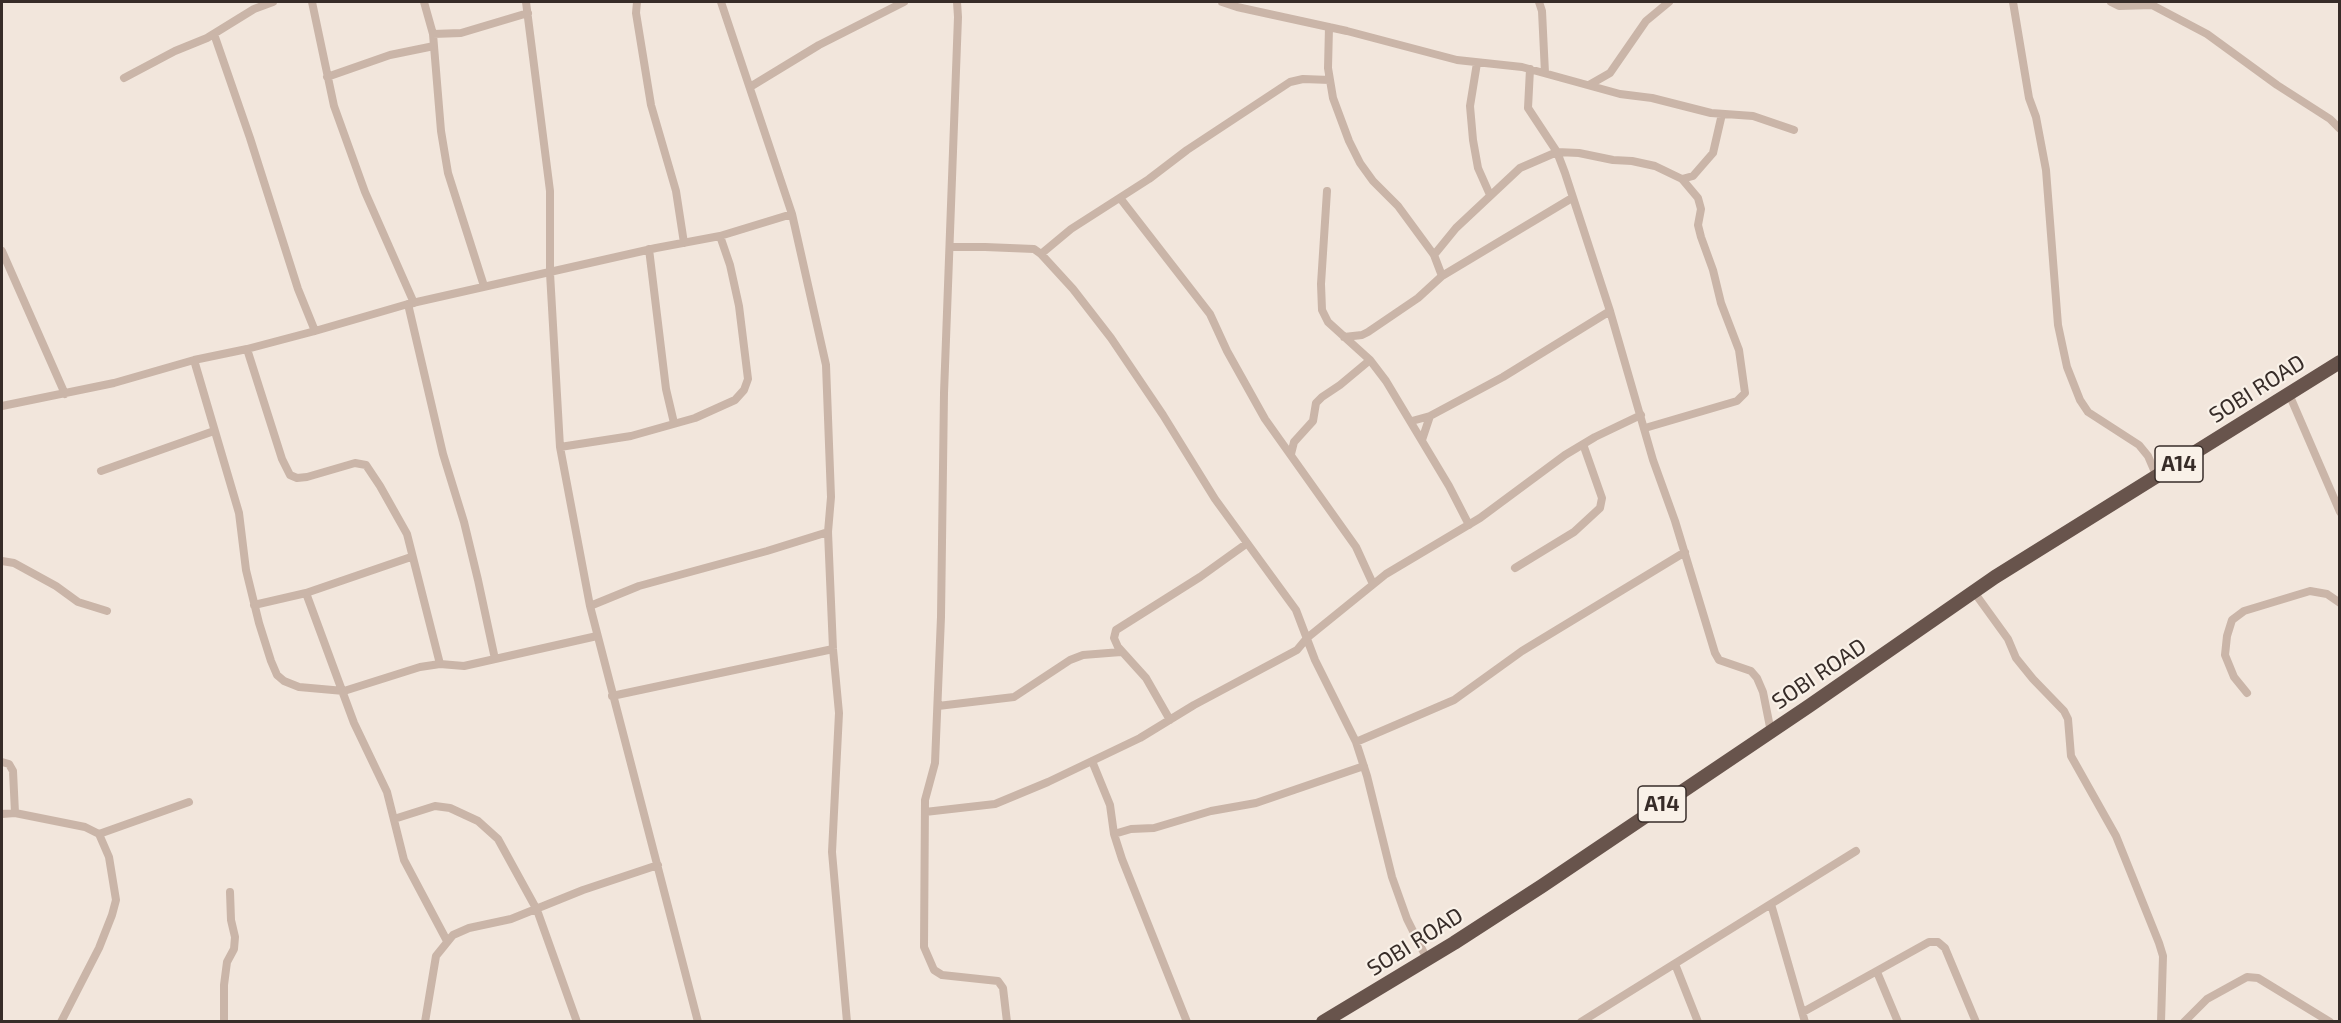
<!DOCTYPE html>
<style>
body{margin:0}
#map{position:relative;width:2341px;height:1023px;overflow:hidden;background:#f2e6dc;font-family:"Exo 2",sans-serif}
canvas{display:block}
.frame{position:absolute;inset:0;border:3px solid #372c28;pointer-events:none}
</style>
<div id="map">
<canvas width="2341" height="1023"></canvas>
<div class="frame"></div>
</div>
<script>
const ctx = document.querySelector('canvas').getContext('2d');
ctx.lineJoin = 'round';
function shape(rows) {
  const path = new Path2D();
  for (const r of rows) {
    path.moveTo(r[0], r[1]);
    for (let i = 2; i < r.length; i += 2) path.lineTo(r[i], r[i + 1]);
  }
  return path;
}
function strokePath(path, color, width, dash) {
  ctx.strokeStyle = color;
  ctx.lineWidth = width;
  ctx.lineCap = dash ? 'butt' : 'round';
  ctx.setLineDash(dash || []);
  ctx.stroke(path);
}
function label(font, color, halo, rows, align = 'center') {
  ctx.font = font + ' "Exo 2",sans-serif';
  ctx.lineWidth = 4.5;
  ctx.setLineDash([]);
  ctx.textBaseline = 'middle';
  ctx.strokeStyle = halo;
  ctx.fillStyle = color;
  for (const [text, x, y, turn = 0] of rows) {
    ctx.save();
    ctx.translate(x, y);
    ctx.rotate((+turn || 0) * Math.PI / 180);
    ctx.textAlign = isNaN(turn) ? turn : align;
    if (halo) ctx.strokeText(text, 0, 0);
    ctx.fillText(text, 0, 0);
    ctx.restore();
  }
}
strokePath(shape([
 [312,2,334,106,365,192,414,303],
 [424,2,433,34,441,131,448,173,484,286],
 [526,2,550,191,550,273,560,447,590,606,698,1022],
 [637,2,636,13,651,105,676,191,684,243],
 [721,2,792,214,826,365,831,497,828,532,833,649,839,713,832,852,847,1022],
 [957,2,958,17,944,393,941,617,935,763,925,800,924,947,934,970,942,975,998,981,1003,988,1007,1022],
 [1222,2,1237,7,1347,31,1457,60,1522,67,1620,94,1652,98,1711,113,1753,116,1794,130],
 [1539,2,1542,11,1545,73],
 [2013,2,2029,98,2036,117,2046,170,2058,325,2067,367,2080,400,2088,412,2139,445,2148,456,2157,477],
 [2111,2,2119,6,2152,5,2207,34,2277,85,2330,119,2340,129],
 [1329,27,1328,68,1333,98,1349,141,1360,163,1373,181,1398,206,1434,255,1442,276],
 [214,34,250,138,298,289,315,331],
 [433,34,461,33,528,13],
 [1477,63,1470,106,1473,140,1478,168,1490,195],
 [1530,69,1528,108,1557,152,1565,173,1610,311,1653,460,1675,521,1715,653,1719,660,1751,671,1757,678,1763,692,1771,732],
 [327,77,390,55,434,46],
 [124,78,175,51,207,38,254,9,273,2],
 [1589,85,1610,73,1646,21,1669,2],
 [750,87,819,45,904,2],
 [1682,179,1693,176,1713,153,1722,114],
 [1327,191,1321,284,1322,310,1328,322,1370,360,1386,381,1449,486,1469,525],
 [1120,198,1210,314,1227,351,1265,419,1356,547,1373,584],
 [950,247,985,247,1034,249,1041,254,1073,289,1111,338,1163,415,1215,499,1296,610,1315,660,1356,742,1367,776,1392,877,1407,919,1427,959],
 [649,249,666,389,674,423],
 [2,251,65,394],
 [1041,254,1071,229,1149,179,1187,150,1290,82,1303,79,1330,80],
 [1434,255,1456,228,1520,168,1557,152,1579,153,1613,160,1632,161,1655,166,1682,179,1698,198,1701,209,1698,225,1701,237,1713,270,1721,303,1739,350,1745,393,1737,401,1645,428],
 [408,304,443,454,464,522,478,580,495,659],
 [1344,337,1362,335,1368,332,1418,298,1442,276,1572,198],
 [247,349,282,459,290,475,297,478,307,477,355,463,366,465,380,486,407,534,440,664],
 [194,360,239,513,246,570,259,623,271,661,277,675,284,681,299,687,344,691,420,667,440,664,464,666,597,636],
 [2289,394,2340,512],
 [2,406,114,383,194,360,247,349,315,331,408,304,656,248,720,236,792,214],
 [1412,421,1430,416,1503,377,1610,311],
 [1422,440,1430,416],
 [560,447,631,436,695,418,735,400,744,390,748,379,739,306,730,265,720,236],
 [1291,454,1294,442,1313,421,1316,403,1322,397,1340,385,1370,360],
 [101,471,214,431],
 [2,561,14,563,56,586,78,602,107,611],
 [1515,568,1574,532,1600,508,1602,498,1583,444],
 [1974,592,2008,639,2016,658,2033,679,2064,711,2068,719,2071,756,2116,836,2159,943,2163,956,2161,1022],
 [306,593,354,723,387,792,404,860,447,941],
 [254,605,306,593,411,557],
 [590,606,639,586,767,551,828,532],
 [2247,693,2234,677,2225,655,2227,636,2232,620,2244,611,2310,591,2327,594,2340,603],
 [612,696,833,649],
 [938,706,1014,697,1070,660,1083,655,1121,652],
 [1170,720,1146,678,1118,647,1114,638,1116,630,1200,577,1246,544],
 [1356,742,1454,700,1522,651,1685,552],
 [1092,761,1110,805,1114,834,1122,859,1187,1022],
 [2,762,9,764,13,771,15,813],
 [925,812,995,804,1048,782,1140,738,1194,705,1297,650,1307,638,1386,574,1480,518,1565,455,1595,437,1641,415],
 [2,814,15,813,85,827,99,834,109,857,116,900,112,915,99,948,61,1022],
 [394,819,435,806,450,808,478,821,498,839,537,910,577,1022],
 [99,834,189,802],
 [1114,834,1131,829,1154,828,1211,811,1256,803,1364,766],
 [1771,904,1805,1022],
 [1675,964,1698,1022],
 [1877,972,1898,1022],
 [1803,1012,1929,942,1938,942,1945,948,1976,1022],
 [224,1022,224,985,227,962,234,949,235,937,231,920,230,892],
 [425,1022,436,956,453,935,469,928,511,919,583,890,658,865],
 [1581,1022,1856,851],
 [2184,1022,2207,999,2247,977,2258,978,2330,1022]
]), '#cab5a8', 8);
strokePath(shape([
 [1323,1022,1454,943,1542,886,1809,706,1995,577,2340,362]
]), '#68544c', 14);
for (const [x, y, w] of [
 [2179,464,48],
 [1662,804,48]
]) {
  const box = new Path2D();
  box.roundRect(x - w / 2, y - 18, w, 36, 4.5);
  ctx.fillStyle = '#f9f1e8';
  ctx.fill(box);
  strokePath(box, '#372c28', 1.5);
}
label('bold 21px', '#372c28', null, [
 ["A14",2179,464],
 ["A14",1662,804]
]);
label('22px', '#372c28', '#f9f1e8', [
 ["SOBI ROAD",2257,389,-32],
 ["SOBI ROAD",1819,674,-34],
 ["SOBI ROAD",1415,942,-32]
]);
</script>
